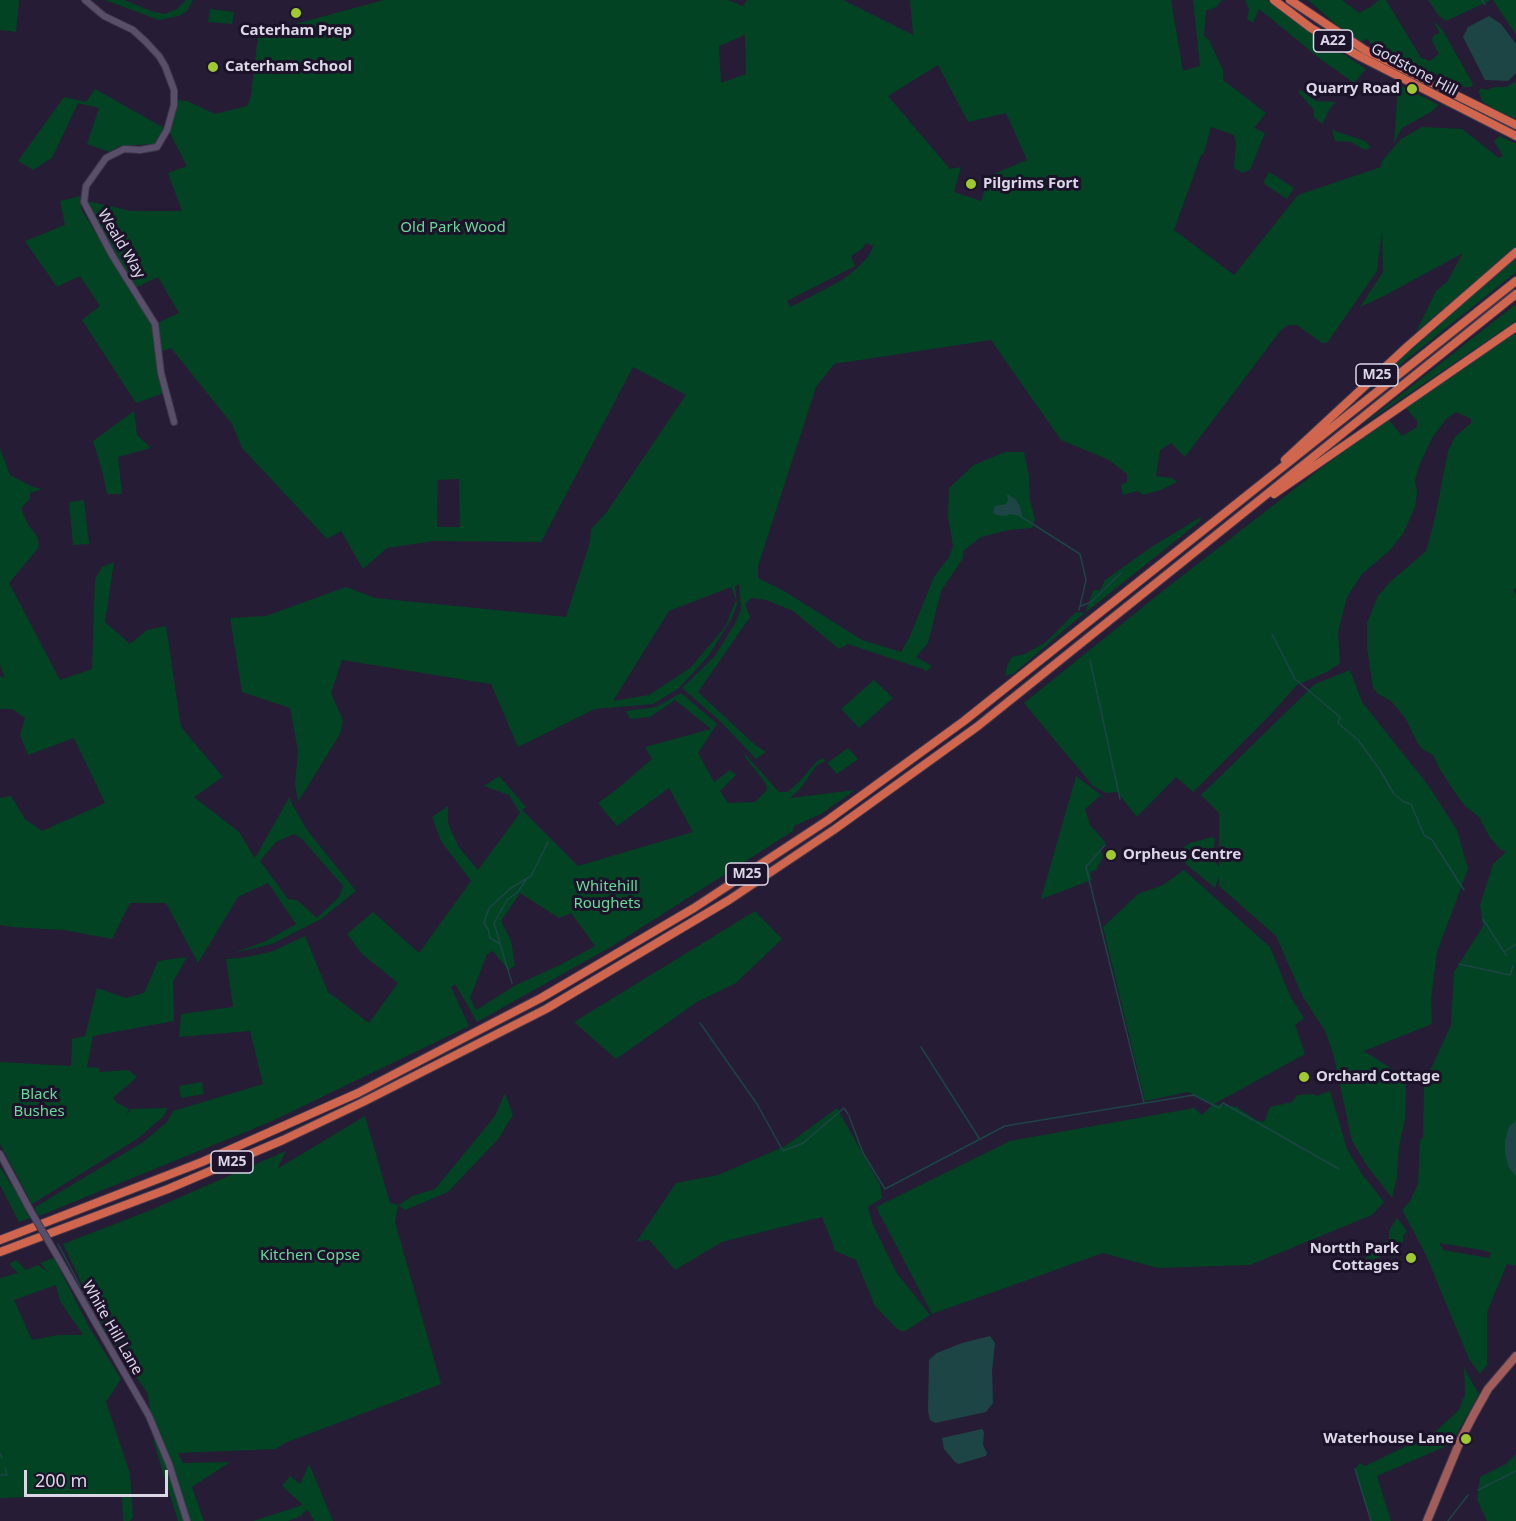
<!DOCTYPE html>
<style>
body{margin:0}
#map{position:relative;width:1516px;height:1521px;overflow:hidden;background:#261c35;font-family:"Noto Sans",sans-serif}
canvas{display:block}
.scale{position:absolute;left:24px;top:1470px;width:144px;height:27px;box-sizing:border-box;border:3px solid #dcd7e7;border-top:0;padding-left:8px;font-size:18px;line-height:21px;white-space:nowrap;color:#dcd7e7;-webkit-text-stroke:4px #1c132a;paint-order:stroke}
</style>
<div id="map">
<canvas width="1516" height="1521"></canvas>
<div class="scale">200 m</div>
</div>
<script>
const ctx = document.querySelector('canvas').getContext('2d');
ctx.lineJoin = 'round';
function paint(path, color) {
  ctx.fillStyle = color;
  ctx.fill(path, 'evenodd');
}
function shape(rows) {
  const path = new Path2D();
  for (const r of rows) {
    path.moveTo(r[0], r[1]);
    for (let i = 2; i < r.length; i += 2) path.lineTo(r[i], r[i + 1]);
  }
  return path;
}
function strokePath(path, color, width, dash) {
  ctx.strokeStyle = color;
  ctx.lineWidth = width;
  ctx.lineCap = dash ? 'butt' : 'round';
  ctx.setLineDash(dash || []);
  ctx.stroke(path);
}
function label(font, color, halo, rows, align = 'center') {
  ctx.font = font + ' "Noto Sans",sans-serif';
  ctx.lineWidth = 6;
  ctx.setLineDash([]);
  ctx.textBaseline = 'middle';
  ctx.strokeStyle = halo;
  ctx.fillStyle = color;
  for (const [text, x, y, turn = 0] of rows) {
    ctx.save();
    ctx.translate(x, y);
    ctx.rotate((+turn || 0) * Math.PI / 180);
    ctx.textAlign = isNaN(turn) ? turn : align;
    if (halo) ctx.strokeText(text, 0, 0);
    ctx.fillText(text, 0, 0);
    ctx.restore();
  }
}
paint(shape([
 [0,0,19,0,16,32,0,30],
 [105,0,124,0,154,12,164,14,177,9,186,0,193,0,187,11,179,16,159,20],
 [384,0,728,0,743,6,747,0,843,0,913,35,910,0,1171,0,1183,71,1200,66,1193,0,1222,0,1216,7,1206,11,1204,36,1209,40,1223,70,1223,80,1266,113,1254,128,1265,133,1250,170,1243,173,1234,168,1236,142,1234,135,1211,127,1204,153,1201,155,1174,230,1234,275,1298,195,1381,167,1382,161,1401,139,1422,127,1462,129,1499,158,1503,156,1494,141,1500,136,1516,144,1516,246,1416,332,1436,291,1447,282,1463,253,1384,296,1360,307,1383,272,1382,229,1377,271,1327,343,1322,343,1297,325,1288,325,1281,330,1185,457,1171,443,1160,450,1156,476,1172,478,1177,482,1161,490,1143,495,1138,491,1123,495,1121,485,1127,482,1127,474,1109,460,1061,440,991,340,834,364,816,387,758,566,758,578,784,591,862,640,901,652,910,636,934,577,949,557,953,546,948,516,949,488,974,465,1005,452,1024,452,1029,475,1030,500,1035,519,1032,528,1009,530,981,537,963,551,963,558,941,591,928,643,916,657,932,666,926,672,923,669,848,644,839,649,793,611,766,600,751,598,745,605,750,617,698,692,754,744,766,752,756,759,721,722,682,688,714,657,736,622,741,609,739,584,735,586,737,605,732,618,709,655,679,688,653,704,595,709,518,747,491,684,342,660,331,693,343,720,340,734,298,802,295,784,298,751,290,708,242,692,230,618,266,616,346,587,375,598,566,617,590,542,591,529,606,513,686,395,633,367,541,542,434,541,387,548,363,569,341,531,327,539,242,448,232,424,171,348,158,353,155,324,179,313,158,277,133,289,87,201,131,211,182,211,168,173,187,166,169,131,178,100,187,101,215,114,247,106,251,96,258,34],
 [745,35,746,74,721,83,719,46],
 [938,65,968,122,1006,113,1027,160,989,176,981,201,954,192,961,167,950,169,888,96],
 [866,243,873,246,872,250,867,258,855,270,842,280,791,307,787,301,855,266,851,256,862,249],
 [459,479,460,527,437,527,438,480],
 [731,587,736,600,725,627,690,668,649,695,613,701,669,611],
 [1245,0,1267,0,1313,34,1366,69,1354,83,1323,61,1259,9,1253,23,1247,19,1249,9],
 [1308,0,1342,0,1359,13,1372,6,1379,0,1386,0,1421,58,1430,61,1439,54,1432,41,1433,36,1440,33,1433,21,1442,29,1473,84,1471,87,1464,87,1448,78,1400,63,1374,47,1367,39,1361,42,1340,28],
 [1428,0,1491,0,1446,21,1439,16],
 [1493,0,1516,0,1516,35],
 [210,9,234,12,232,24,208,22],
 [1516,81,1516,119,1497,111,1482,101,1479,92,1480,88,1487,90,1495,87,1506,87],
 [1398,84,1439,105,1431,112,1402,128,1394,143],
 [95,89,164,128,154,144,120,146,109,152,87,144,99,108,78,103,52,158,33,170,18,161,64,97,86,102],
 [1299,89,1316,101,1336,102,1330,108,1322,124,1314,117,1313,109,1299,93],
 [1332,130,1365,141,1371,147,1365,150,1351,142,1335,141],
 [1269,172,1294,188,1287,199,1263,183],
 [80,196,81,209,153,326,154,346,164,393,136,403,82,320,100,306,80,276,57,287,25,241,65,225,60,201],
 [1516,257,1516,272,1366,392,1364,390,1399,358],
 [1516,304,1516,321,1361,426],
 [1516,331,1516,588,1513,590,1516,595,1516,1266,1507,1264,1487,1312,1487,1365,1480,1374,1469,1359,1426,1255,1402,1210,1410,1201,1418,1184,1420,1141,1423,1137,1424,1084,1451,1025,1454,972,1483,926,1480,905,1493,864,1506,852,1500,849,1490,838,1479,817,1465,806,1458,797,1439,768,1433,755,1422,749,1417,742,1406,719,1391,701,1378,694,1373,688,1367,648,1367,623,1378,596,1390,582,1426,551,1435,518,1448,451,1455,437,1471,423,1471,419,1456,412,1446,419,1432,438,1419,466,1415,481,1417,493,1415,507,1403,534,1389,551,1362,574,1347,597,1338,632,1340,663,1327,672,1297,685,1270,715,1193,792,1176,777,1137,817,1117,792,1106,793,1093,786,1024,703,1164,590,1346,449,1389,420,1402,436,1417,427,1417,421,1406,408],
 [1439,1243,1482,1250,1491,1253,1489,1258,1443,1250],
 [134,411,137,435,151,448,118,457,122,494,107,494,102,470,93,441],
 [0,448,10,475,33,487,42,489,30,493,30,499,21,508,28,525,37,536,39,547,9,583,60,680,92,669,95,579,102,567,114,562,105,622,130,644,147,630,166,626,181,727,223,777,194,797,239,832,254,857,256,856,290,796,291,802,307,830,356,891,321,919,272,944,234,953,266,941,296,924,268,883,238,897,198,963,166,903,130,903,112,939,64,930,12,927,0,925,0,798,11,796,25,819,42,831,105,803,74,738,28,755,20,735,25,718,12,709,0,709,0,676,5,678,0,665],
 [294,834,302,839,343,886,339,897,317,918,297,900,288,899,260,861,276,842],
 [84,500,89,544,73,545,69,502],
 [1202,516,1199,522,1085,613,1076,620,1013,674,1005,676,1007,666,1012,657,1025,654,1046,642,1076,612,1085,613,1093,590,1100,590,1105,580,1150,548],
 [1350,670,1362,702,1428,785,1457,830,1468,869,1437,952,1431,999,1432,1024,1364,1051,1406,1078,1405,1119,1399,1147,1397,1177,1392,1198,1368,1167,1352,1141,1333,1053,1325,1031,1303,997,1276,936,1219,886,1219,877,1215,888,1186,864,1181,855,1184,847,1190,843,1212,837,1215,839,1213,854,1216,863,1219,866,1219,813,1201,795,1315,684],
 [874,680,893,698,859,728,841,709],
 [681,693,717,724,698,753,714,782,730,770,736,775,720,791,728,803,755,802,767,790,766,784,745,757,745,754,779,792,787,792,799,782,816,762,823,758,825,761,817,765,800,789,790,798,855,790,821,814,794,826,793,831,614,945,477,1022,455,984,451,987,469,1026,270,1122,39,1216,34,1208,143,1142,166,1123,173,1111,263,1084,250,1031,179,1037,181,1014,233,1007,226,959,241,958,271,952,305,936,328,992,369,1023,398,983,362,954,347,934,373,912,419,953,471,881,441,841,432,817,448,806,448,823,458,846,478,870,520,813,509,795,484,786,499,776,526,807,522,810,578,866,693,832,669,788,617,826,598,803,617,789,652,759,645,747,711,729,675,700,650,717,630,719,626,711,656,707],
 [520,893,559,918,571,913,595,946,560,965,516,985,476,1010,470,998,487,954,493,951,508,970,515,966,511,941,501,921],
 [848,748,858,759,837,774,827,763],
 [1076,776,1106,799,1100,796,1085,809,1090,825,1106,843,1100,848,1103,857,1096,870,1090,872,1092,880,1041,899],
 [1184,870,1270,947,1290,996,1304,1018,1295,1025,1305,1054,1214,1104,1237,1107,1256,1120,1264,1122,1270,1107,1292,1102,1297,1095,1314,1094,1316,1096,1330,1091,1347,1149,1362,1174,1384,1202,1372,1215,1250,1265,1158,1268,1103,1253,932,1314,876,1207,1010,1141,1194,1108,1202,1115,1213,1104,1188,1092,1145,1101,1103,927,1138,894,1163,885],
 [755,911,782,939,736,983,697,1002,616,1059,574,1022],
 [187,957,173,982,174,1021,93,1036,87,1067,100,1068,99,1072,128,1070,137,1077,113,1098,117,1103,129,1109,126,1116,131,1109,168,1108,163,1117,137,1139,32,1204,0,1144,0,1062,71,1066,72,1039,85,1036,97,988,126,998,144,993,158,961],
 [202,1082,204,1094,181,1098,179,1086],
 [505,1093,513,1115,499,1138,448,1192,405,1210,398,1205,395,1222,441,1384,285,1443,276,1449,178,1453,183,1463,230,1462,192,1487,204,1521,178,1521,154,1443,148,1394,105,1332,63,1244,146,1212,286,1151,277,1169,365,1116,390,1203,399,1205,412,1196,435,1189,495,1116],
 [837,1108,880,1185,882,1198,868,1207,873,1225,896,1272,930,1315,905,1331,898,1330,875,1306,856,1260,833,1250,834,1247,822,1217,722,1242,675,1270,649,1240,637,1241,676,1183,718,1175,774,1151,785,1146],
 [0,1167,17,1194,30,1218,19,1222,0,1185],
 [1396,1219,1398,1219,1407,1231,1403,1236,1403,1242,1398,1245,1396,1256,1394,1257,1391,1252,1386,1251,1383,1255,1365,1264,1364,1260,1369,1254,1381,1243,1389,1240,1389,1231],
 [54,1258,89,1327,121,1379,106,1402,130,1474,133,1517,130,1521,123,1521,122,1494,0,1498,0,1278,18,1273,9,1264,16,1260,26,1270,38,1265,49,1273,40,1263],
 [56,1285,60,1301,83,1335,58,1335,32,1340,14,1300],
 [1464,1368,1479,1394,1451,1444,1377,1476,1391,1521,1371,1521,1355,1469,1360,1463,1365,1466,1434,1433,1459,1410,1465,1394],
 [1516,1454,1516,1521,1487,1521,1477,1500,1480,1477,1506,1464],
 [309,1464,333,1521,314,1521,307,1509,301,1516,288,1521,253,1521,303,1505,282,1486,290,1476,300,1484]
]), '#024324');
paint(shape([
 [1489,16,1501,24,1516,44,1516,73,1508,81,1485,80,1463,37,1468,27],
 [1007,494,1015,499,1020,506,1022,515,1020,516,1010,514,1006,516,997,515,993,513,995,506,1006,504,1008,500],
 [1516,1120,1516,1176,1509,1168,1505,1154,1505,1140,1509,1127],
 [990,1336,995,1343,992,1371,993,1403,986,1412,935,1423,930,1420,928,1411,929,1360,937,1353,962,1343],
 [982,1429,984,1432,983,1445,987,1453,986,1456,959,1464,955,1462,944,1449,942,1438]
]), '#1d4546');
strokePath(shape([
 [1482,0,1485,4],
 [1020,516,1080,554,1086,580,1079,610],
 [1081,606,1091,602,1121,573],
 [1272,634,1295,679,1340,717,1338,723,1358,740,1380,770,1394,794,1404,802,1411,804,1424,835,1432,840,1464,890],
 [1090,660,1120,799],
 [1105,845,1086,867,1144,1103],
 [1483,919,1506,955],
 [500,943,494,923,507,900,518,892,526,880],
 [1504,952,1516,944],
 [1459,964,1510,975,1513,966],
 [512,983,500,944,490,938,488,929,484,923,489,908,511,888,531,876,548,842],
 [700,1023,757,1104,783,1151,803,1143,844,1108,848,1114],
 [921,1047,979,1138],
 [849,1116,863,1153,885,1189,1005,1126,1194,1095,1219,1108,1223,1103,1339,1169],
 [58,1244,95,1314],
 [0,1453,2,1458],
 [1355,1469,1371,1521],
 [0,1475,7,1475,5,1468],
 [1478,1490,1516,1471],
 [1448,1521,1468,1495]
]), '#1d4546', 1.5);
const minor = shape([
 [85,0,104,16,133,30,146,42,159,56,165,66,174,90,174,105,167,130,157,147,140,150,124,149,106,158,86,186,84,202,112,255,155,324,161,373,174,422],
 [0,1154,29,1208],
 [56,1254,149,1416,169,1464,187,1521]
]);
const major = shape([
 [1427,1521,1461,1439,1474,1414,1488,1389,1516,1356]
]);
const highway = shape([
 [1274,0,1311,28,1359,56,1516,136],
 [1290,0,1365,50,1516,125],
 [1285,460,1408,346,1516,252],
 [1274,494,1516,327],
 [0,1240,202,1162,358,1093,541,998,694,908,828,820,964,721,1516,281],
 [0,1252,168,1189,283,1140,363,1102,546,1009,729,900,835,829,978,726,1516,294]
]);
strokePath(minor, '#40384c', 8);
strokePath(major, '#40384c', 10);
strokePath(highway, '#40384c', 10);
strokePath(minor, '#594f6a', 6);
strokePath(major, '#a15d5a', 8);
strokePath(highway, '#d1664f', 8);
const minorBridge = shape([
 [29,1208,56,1254]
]);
strokePath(minorBridge, '#40384c', 8, []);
strokePath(minorBridge, '#594f6a', 6);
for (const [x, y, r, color] of [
 [296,13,6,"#9fca2d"],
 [213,67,6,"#9fca2d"],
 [1412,89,6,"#9fca2d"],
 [971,184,6,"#9fca2d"],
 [1111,855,6,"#9fca2d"],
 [1304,1077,6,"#9fca2d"],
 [1411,1258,6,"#9fca2d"],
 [1466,1439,6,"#9fca2d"]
]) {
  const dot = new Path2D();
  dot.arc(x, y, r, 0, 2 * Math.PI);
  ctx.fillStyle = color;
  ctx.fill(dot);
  strokePath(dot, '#1c132a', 2);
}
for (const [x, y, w] of [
 [1333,41,39],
 [1377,375,42],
 [747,874,42],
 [232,1162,42]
]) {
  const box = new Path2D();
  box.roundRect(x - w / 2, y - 11, w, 22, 4.5);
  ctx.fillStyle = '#1c132a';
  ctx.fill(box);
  strokePath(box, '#dcd7e7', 1.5);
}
label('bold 14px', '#dcd7e7', null, [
 ["A22",1333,41],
 ["M25",1377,375],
 ["M25",747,874],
 ["M25",232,1162]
]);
label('bold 15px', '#dcd7e7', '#1c132a', [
 ["Caterham Prep",296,31,"center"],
 ["Caterham School",225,67],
 ["Quarry Road",1400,89,"right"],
 ["Pilgrims Fort",983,184],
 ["Orpheus Centre",1123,855],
 ["Orchard Cottage",1316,1077],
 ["Nortth Park",1399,1249,"right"],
 ["Cottages",1399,1266,"right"],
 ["Waterhouse Lane",1454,1439,"right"]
], 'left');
label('15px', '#dcd7e7', '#1c132a', [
 ["Godstone Hill",1414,70,28],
 ["Weald Way",121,244,59],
 ["White Hill Lane",112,1328,60]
]);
label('15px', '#6ada97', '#1c132a', [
 ["Old Park Wood",453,228],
 ["Whitehill",607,887],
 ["Roughets",607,904],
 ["Black",39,1095],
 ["Bushes",39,1112],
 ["Kitchen Copse",310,1256]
]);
</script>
